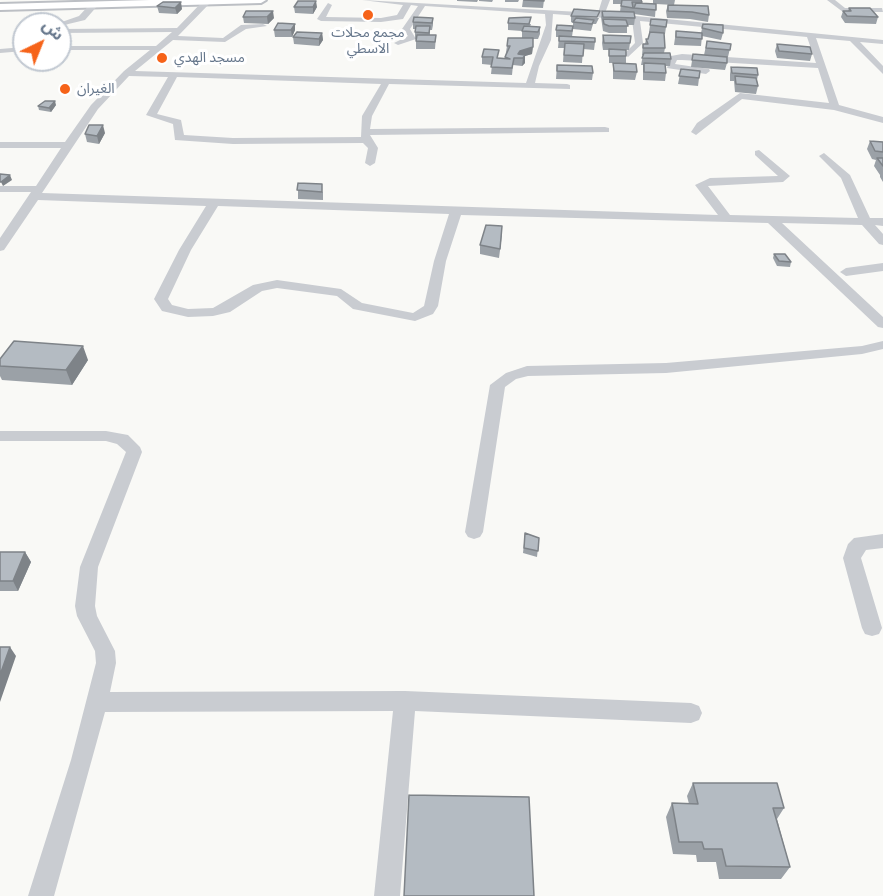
<!DOCTYPE html>
<meta charset="utf-8">
<style>
body{margin:0}
#map{position:relative;width:883px;height:896px;overflow:hidden;background:#f9f9f6;font-family:Signika,"Noto Sans Arabic",sans-serif}
canvas{display:block}
.north{position:absolute;left:12px;top:12px;width:60px;height:60px;box-sizing:border-box;background:#fff;border:2px solid #c1c8d1;border-radius:50%;rotate:43deg;font-size:16px;font-weight:700;line-height:24px;text-align:center;color:#65768b}
.north::after{content:'';display:block;margin:auto;width:21px;height:27px;background:#f66319;clip-path:polygon(50% 0,100% 100%,50% 72%,0 100%)}
</style>
<div id="map">
<canvas width="883" height="896"></canvas>
<div class="north">ش</div>
</div>
<script>
const ctx = document.querySelector('canvas').getContext('2d');
ctx.lineJoin = 'round';
function shape(rows) {
  const path = new Path2D();
  for (const r of rows) {
    path.moveTo(r[0], r[1]);
    for (let i = 2; i < r.length; i += 2) path.lineTo(r[i], r[i + 1]);
  }
  return path;
}
function strokePath(path, color, width, dash) {
  ctx.strokeStyle = color;
  ctx.lineWidth = width;
  ctx.lineCap = dash ? 'butt' : 'round';
  ctx.setLineDash(dash || []);
  ctx.stroke(path);
}
function paint(path, color) {
  ctx.fillStyle = color;
  ctx.fill(path, 'evenodd');
}
function label(font, color, halo, rows, align = 'center') {
  ctx.font = font + ' Signika,"Noto Sans Arabic",sans-serif';
  ctx.lineWidth = 6;
  ctx.setLineDash([]);
  ctx.textBaseline = 'middle';
  ctx.strokeStyle = halo;
  ctx.fillStyle = color;
  for (const [text, x, y, turn = 0] of rows) {
    ctx.save();
    ctx.translate(x, y);
    ctx.rotate((+turn || 0) * Math.PI / 180);
    ctx.textAlign = isNaN(turn) ? turn : align;
    if (halo) ctx.strokeText(text, 0, 0);
    ctx.fillText(text, 0, 0);
    ctx.restore();
  }
}
const major = shape([
 [150,0,266,0,261,3,0,10,0,4,150,0]
]);
strokePath(major, '#bcbfc4', 4);
paint(shape([
 [204,0,211,2,178,36,223,38,241,25,263,24,267,26,246,29,225,42,173,40,135,71,526,83,546,25,545,14,425,6,410,29,416,39,398,45,394,43,408,36,402,29,418,6,411,5,403,19,381,22,321,21,317,19,328,3,332,5,326,17,381,18,397,15,403,5,362,0,598,13,602,0,610,0,605,13,883,40,883,44,860,42,883,66,883,74,850,41,816,38,839,105,883,117,883,123,834,110,742,99,696,135,691,132,697,123,740,93,829,103,818,68,682,60,677,60,675,64,709,69,710,71,706,74,667,68,671,56,682,54,816,63,807,37,640,21,643,43,628,57,624,54,635,43,632,20,553,14,551,40,539,66,535,83,567,84,570,85,570,89,389,84,372,116,370,129,605,127,609,128,609,132,370,135,378,148,375,163,370,166,365,163,368,148,363,143,233,144,175,140,173,124,146,115,168,77,129,76,98,109,42,193,718,215,695,185,710,178,778,176,755,155,755,151,759,150,790,176,783,182,708,186,730,215,858,218,841,178,819,156,824,153,850,175,870,218,883,218,883,226,875,225,883,234,883,245,879,244,862,225,782,223,883,317,883,328,878,327,768,223,461,215,446,261,438,306,433,314,415,321,353,309,337,296,277,288,262,291,230,312,213,316,188,317,162,311,154,299,179,250,206,206,38,200,4,250,0,251,0,238,31,192,0,192,0,186,36,186,61,148,0,148,0,142,65,142,91,105,124,71,150,50,60,50,60,46,156,46,172,32,60,33,60,29,177,28,204,0],
 [177,77,381,84,362,116,361,137,233,138,184,135,181,120,157,114,177,77],
 [218,206,449,214,434,261,424,306,413,313,362,303,341,289,277,280,253,285,213,308,188,309,172,305,168,299,191,250,218,206],
 [827,0,835,0,845,8,882,8,883,12,843,12,827,0],
 [92,2,99,4,85,20,60,26,56,24,79,16,92,2],
 [24,47,24,51,0,53,0,49,24,47],
 [883,263,883,271,846,276,840,272,846,268,883,263],
 [883,341,883,349,862,354,666,373,528,376,516,379,505,387,483,532,480,537,474,539,468,537,465,532,490,385,506,373,527,366,666,363,862,346,883,341],
 [0,431,106,431,128,435,140,447,142,452,98,567,95,606,97,616,115,651,116,663,110,692,405,691,691,703,699,706,702,713,699,720,691,723,415,711,400,896,374,896,393,711,105,712,54,896,28,896,71,760,96,663,95,651,77,616,75,606,80,567,126,452,117,444,106,441,0,441,0,431],
 [883,534,883,548,866,550,861,558,882,628,879,634,872,636,865,634,862,628,843,558,848,544,854,538,883,534]
]), '#c9ccd1');
paint(major, '#fff');
paint(shape([
 [457,0,478,0,477,2,457,1],
 [479,0,493,0,492,2,479,1],
 [505,0,519,0,518,2,505,2],
 [523,0,544,0,543,8,522,7],
 [613,0,622,0,642,2,642,4,653,4,653,0,675,0,674,5,656,4,655,17,634,14,635,18,634,25,627,25,627,33,609,33,603,31,601,17,602,11,620,12,621,4,613,4],
 [668,5,709,15,708,22,690,19,667,18,666,11],
 [157,6,182,9,177,14,159,13],
 [294,7,317,7,313,14,295,13],
 [849,8,878,17,876,24,845,23,841,17,843,11,848,11],
 [571,16,599,18,596,24,593,24,591,31,573,29,572,37,595,42,594,50,583,49,582,63,563,62,564,48,558,48,559,37,556,37,556,30,573,26,573,23,571,22],
 [243,17,274,18,268,24,244,23],
 [433,18,433,25,432,30,430,30,430,35,436,35,435,49,416,49,416,40,415,39,415,32,416,29,413,29,413,22],
 [651,19,667,20,665,34,664,34,665,48,664,53,671,59,670,66,665,66,666,73,665,81,643,80,643,65,641,65,643,55,642,55,643,44,645,44,646,39,648,39,650,32,649,32],
 [508,23,531,24,530,27,540,27,540,34,538,39,533,39,532,54,525,56,525,63,522,66,513,65,512,75,491,74,492,65,482,64,482,57,505,58,507,46,522,38,522,31,508,30],
 [295,24,295,30,292,37,275,37,274,30],
 [703,24,723,33,721,40,702,36,701,46,674,45,676,31,701,33],
 [322,33,323,40,319,46,294,44,293,37],
 [603,35,631,36,629,50,626,50,626,63,637,72,635,80,613,79,613,63,609,63,609,50,603,50,602,43],
 [707,41,731,44,728,57,727,57,727,63,725,70,691,67,693,54,704,55],
 [777,44,812,54,810,61,777,58,775,51],
 [557,65,593,73,592,80,556,79],
 [731,67,758,75,757,80,758,86,756,94,735,92,734,81,730,81,730,74],
 [681,69,700,71,698,86,678,84],
 [56,105,51,112,39,110,38,106],
 [105,133,99,144,87,142,85,134],
 [870,141,883,142,883,182,880,177,880,175,874,166,876,160,872,159,867,149],
 [298,183,323,192,323,200,298,199],
 [502,235,499,258,480,254,480,245],
 [774,254,791,262,790,267,777,266,773,258],
 [0,359,88,360,72,385,2,380,0,376],
 [525,533,539,538,537,557,523,553],
 [0,552,25,552,31,562,18,591,0,591],
 [693,783,784,808,777,819,790,867,781,879,719,879,716,862,697,862,696,855,673,854,666,817,672,803,689,804,687,796]
]), '#9ba1a7');
paint(shape([
 [316,1,317,7,313,14,313,7],
 [181,2,182,9,177,14,175,8],
 [273,11,274,18,268,24,267,17],
 [295,24,295,30,292,37,291,30],
 [322,33,323,40,319,46,319,39],
 [533,47,532,54,525,56,525,63,522,66,523,58,518,54,520,51],
 [55,101,56,105,51,112,49,108],
 [103,125,105,133,99,144,97,136],
 [10,175,12,180,3,186,1,182],
 [83,346,88,360,72,385,66,370],
 [25,552,31,562,18,591,13,581],
 [10,647,16,656,0,702,0,675]
]), '#7e8388');
const building = shape([
 [524,0,544,0,544,1,524,0],
 [622,0,641,0,642,2,632,2,633,8,621,6,622,0],
 [298,1,316,1,313,7,294,7,298,1],
 [163,2,181,2,175,8,157,6,163,2],
 [636,3,656,4,656,10,634,8,636,3],
 [668,5,708,6,709,15,692,12,668,11,668,5],
 [849,8,870,8,878,17,847,16,843,11,851,11,849,8],
 [574,9,600,11,597,17,571,16,574,9],
 [246,11,273,11,267,17,243,17,246,11],
 [602,11,634,12,635,18,603,17,602,11],
 [414,17,433,18,432,23,413,22,414,17],
 [531,17,529,24,508,23,509,18,531,17],
 [576,18,594,20,592,24,573,22,576,18],
 [603,19,626,20,628,26,609,26,604,24,603,19],
 [651,19,667,20,666,27,650,25,651,19],
 [278,23,295,24,291,30,274,30,278,23],
 [703,24,723,25,723,33,702,28,703,24],
 [557,25,573,26,572,31,556,30,557,25],
 [416,26,430,26,429,33,415,32,416,26],
 [524,26,540,27,538,32,522,31,524,26],
 [676,31,702,33,702,39,676,37,676,31],
 [297,32,322,33,319,39,293,37,297,32],
 [650,32,664,33,665,48,643,48,643,44,648,44,646,39,648,39,650,32],
 [417,35,436,35,435,42,416,41,417,35],
 [603,35,631,36,630,43,604,43,603,35],
 [559,36,595,38,595,42,559,41,559,36],
 [508,38,533,38,533,47,520,51,518,54,525,55,523,58,514,58,512,68,491,67,493,57,482,57,484,49,499,50,497,58,510,59,505,57,510,46,507,46,508,38],
 [707,41,731,44,730,50,706,48,707,41],
 [565,43,584,44,583,56,564,55,565,43],
 [777,44,810,47,812,54,779,51,777,44],
 [609,49,626,50,626,56,609,56,609,49],
 [644,53,670,53,671,59,642,58,644,53],
 [693,54,727,57,727,63,692,60,693,54],
 [613,63,636,64,637,72,614,71,613,63],
 [644,63,665,64,666,73,644,72,644,63],
 [557,65,592,66,593,73,557,71,557,65],
 [731,67,757,68,758,75,732,73,731,67],
 [681,69,700,71,699,78,679,76,681,69],
 [735,76,756,78,758,86,736,84,735,76],
 [45,101,55,101,49,108,38,106,45,101],
 [89,125,103,125,97,136,85,134,89,125],
 [870,141,883,142,883,152,875,151,870,141],
 [877,158,883,158,883,166,877,158],
 [0,174,10,175,1,182,0,182,0,174],
 [298,183,322,184,322,192,297,190,298,183],
 [486,225,502,226,500,249,480,245,486,225],
 [774,254,785,254,791,262,779,261,774,254],
 [14,341,83,346,66,370,0,366,0,359,14,341],
 [525,533,539,538,538,551,524,548,525,533],
 [0,552,25,552,13,581,0,581,0,552],
 [0,647,10,647,0,675,0,647],
 [693,783,777,783,784,808,773,808,790,867,726,866,722,849,704,849,702,842,679,842,672,803,698,804,693,783],
 [409,795,529,797,534,896,404,896,409,795]
]);
paint(building, '#b4bbc2');
strokePath(building, '#7e8388', 1.5);
for (const [x, y, r, color] of [
 [368,15,6,"#f66319"],
 [162,58,6,"#f66319"],
 [65,89,6,"#f66319"]
]) {
  const dot = new Path2D();
  dot.arc(x, y, r, 0, 2 * Math.PI);
  ctx.fillStyle = color;
  ctx.fill(dot);
  strokePath(dot, '#fff', 2);
}
label('14px', '#65768b', '#fff', [
 ["مجمع محلات",368,33,"center"],
 ["الاسطي",368,49,"center"],
 ["مسجد الهدي",174,58],
 ["الغيران",77,89]
], 'left');
</script>
